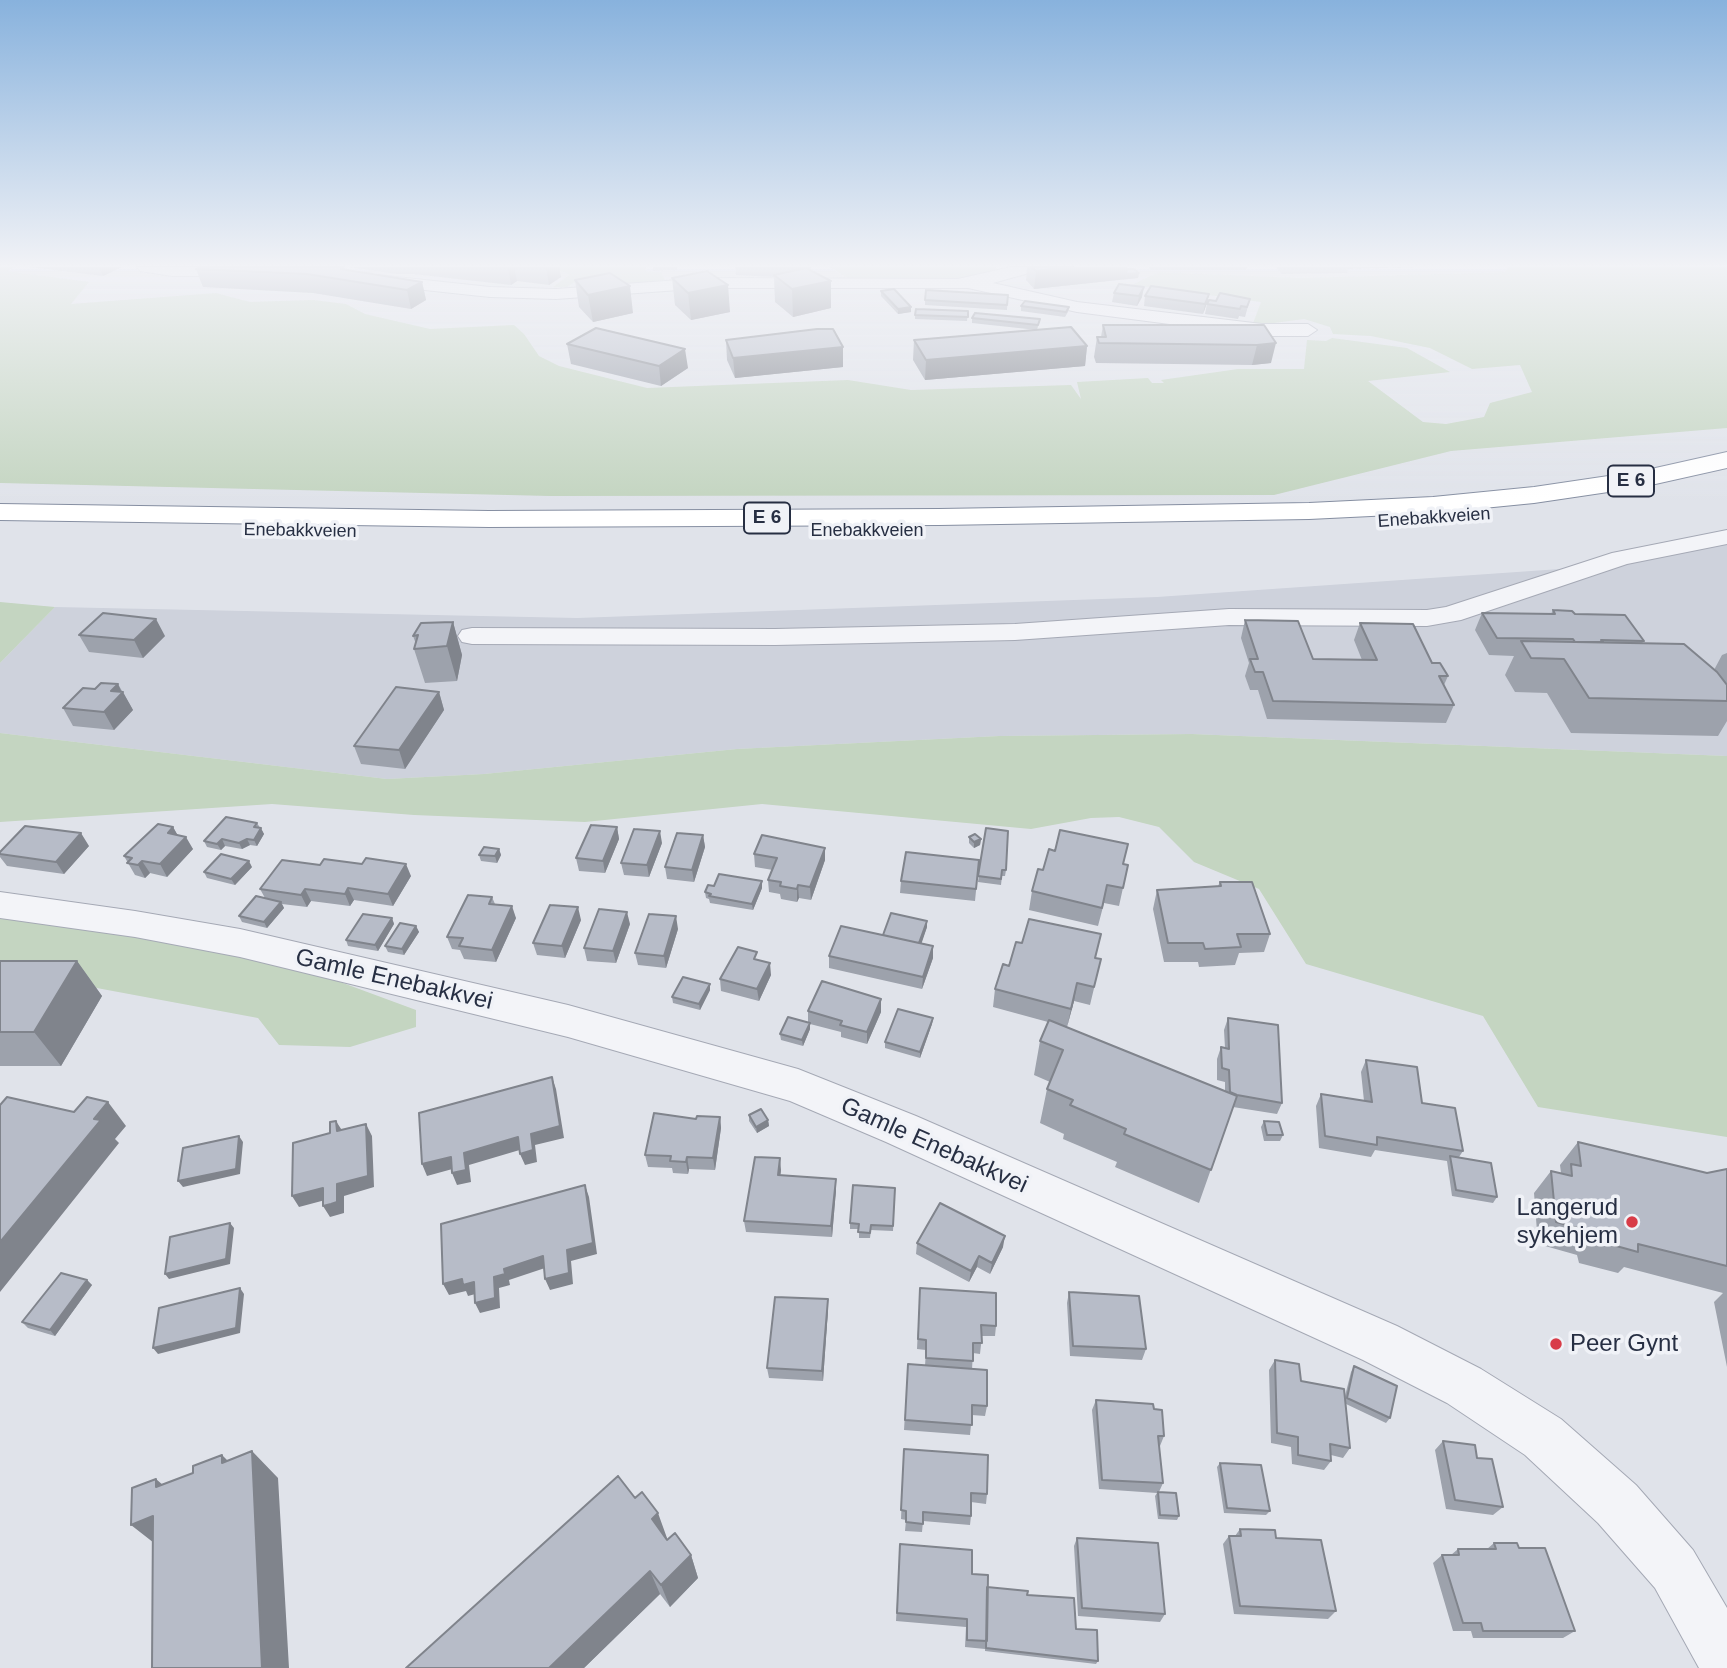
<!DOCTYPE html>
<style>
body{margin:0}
canvas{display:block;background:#e0e3ea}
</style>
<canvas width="1727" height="1668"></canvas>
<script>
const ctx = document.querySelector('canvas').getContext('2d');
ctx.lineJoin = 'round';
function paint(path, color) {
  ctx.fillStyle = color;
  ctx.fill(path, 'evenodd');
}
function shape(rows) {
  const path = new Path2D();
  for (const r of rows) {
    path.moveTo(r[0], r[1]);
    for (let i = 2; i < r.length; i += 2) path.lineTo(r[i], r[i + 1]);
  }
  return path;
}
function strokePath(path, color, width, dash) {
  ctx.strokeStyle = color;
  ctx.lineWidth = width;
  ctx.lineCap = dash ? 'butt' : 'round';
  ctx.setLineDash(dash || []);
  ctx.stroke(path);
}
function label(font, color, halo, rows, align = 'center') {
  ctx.font = font + ' Arial,sans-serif';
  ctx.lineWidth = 7;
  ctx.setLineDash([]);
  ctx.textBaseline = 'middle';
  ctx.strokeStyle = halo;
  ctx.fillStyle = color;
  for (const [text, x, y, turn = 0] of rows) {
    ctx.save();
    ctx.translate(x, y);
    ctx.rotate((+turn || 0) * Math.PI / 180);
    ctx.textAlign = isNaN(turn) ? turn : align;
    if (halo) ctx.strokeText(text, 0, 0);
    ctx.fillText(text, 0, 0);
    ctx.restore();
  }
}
paint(shape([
 [1727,536,1727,756,1192,734,999,736,737,749,484,774,387,779,0,733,0,663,55,607,577,618,1157,597,1560,569]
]), '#ced2dc');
paint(shape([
 [0,267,15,267,7,271,89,282,71,304,216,293,250,302,313,300,346,304,365,314,430,329,514,325,524,334,539,356,559,366,647,388,848,380,911,390,1071,385,1081,399,1077,382,1148,378,1152,383,1164,383,1161,380,1238,369,1304,369,1307,340,1326,341,1332,338,1407,348,1450,372,1368,381,1423,422,1446,424,1484,417,1490,403,1532,392,1520,365,1472,369,1430,348,1371,336,1333,334,1330,327,1304,319,1252,326,1261,302,1132,285,1159,272,1300,278,1504,272,1509,267,1727,267,1727,428,1451,451,1274,495,550,496,0,483],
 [487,267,646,267,645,271,661,272,665,280,629,284,577,281,567,287,553,287,569,275,564,272],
 [830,267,995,267,999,271,971,279,850,280],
 [0,602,55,607,0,663],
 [0,733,387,779,484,774,737,749,999,736,1192,734,1727,756,1727,1137,1538,1107,1483,1016,1306,964,1259,889,1194,862,1159,827,1119,817,1091,818,1031,829,762,804,585,822,414,815,272,804,0,822],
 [0,913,278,959,416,1010,416,1027,350,1047,279,1045,258,1018,0,970]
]), '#c4d5c1');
const minor = shape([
 [137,267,248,267,253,271,244,276,172,276,140,271,137,267],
 [1011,267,1039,267,1036,271,993,283,1077,302,1262,324,1308,324,1317,330,1308,336,1262,336,1077,312,968,288,706,288,556,299,490,297,378,285,369,280,378,275,490,287,556,289,706,278,958,279,1011,267],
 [1727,530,1727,544,1627,564,1461,620,1427,626,1229,625,1015,640,775,645,472,644,462,642,458,636,462,630,472,628,775,629,1015,624,1229,609,1427,610,1446,607,1612,553,1727,530],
 [0,892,135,911,240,929,568,1005,798,1069,916,1116,1397,1326,1481,1369,1561,1419,1636,1485,1693,1550,1727,1608,1727,1668,1699,1668,1655,1588,1598,1523,1525,1455,1447,1403,1363,1360,886,1142,790,1101,568,1037,240,957,135,937,0,918,0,892]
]);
const trunk = shape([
 [1727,452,1727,468,1642,487,1534,503,1433,513,1309,519,939,525,489,527,0,520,0,504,489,511,939,509,1309,503,1433,497,1534,487,1642,471,1727,452]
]);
strokePath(minor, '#a5a9b5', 2);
strokePath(trunk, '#868fa2', 2);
paint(minor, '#f3f4f8');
paint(trunk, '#fff');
paint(shape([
 [29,267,122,267,103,276],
 [344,267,345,270,422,282,426,300,411,309,313,293,203,287,196,269],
 [348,267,559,267,561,277,549,285,517,281,511,285,413,274,396,274],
 [653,267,677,267,677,270,653,271],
 [735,267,811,267,810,270,831,308,793,317,775,302,774,277,736,275],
 [1027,267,1073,267,1127,269,1139,273,1138,278,1034,289,1026,280],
 [1149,267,1247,267,1246,270,1150,270],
 [1276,267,1416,267,1348,269,1347,273,1282,274],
 [672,278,730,312,691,320,675,305],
 [575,280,633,313,593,322,579,307],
 [881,291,911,312,898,314,881,296],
 [1114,293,1142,297,1137,306,1112,302],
 [1209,294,1207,303,1203,314,1144,306,1145,296],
 [1008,295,1007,310,925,305,925,300],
 [1250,299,1245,317,1239,316,1238,319,1205,314,1207,304,1216,301],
 [1021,306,1069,307,1068,312,1065,317,1021,311],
 [968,311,967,321,915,319,915,315],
 [972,318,1040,319,1037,330,972,323],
 [1103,325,1264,325,1271,363,1252,365,1096,363,1094,357,1097,337,1101,337],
 [726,340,843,347,843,367,735,378,727,360],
 [914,340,1087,346,1085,366,925,380,913,360],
 [567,344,688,368,661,386,571,364],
 [1553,610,1575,614,1644,641,1642,643,1714,670,1722,655,1727,653,1727,721,1718,736,1571,733,1547,693,1515,692,1505,675,1514,656,1489,655,1475,630,1482,613,1551,614],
 [1245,620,1313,659,1362,660,1354,640,1360,623,1432,663,1448,676,1444,685,1454,705,1446,723,1267,719,1258,690,1250,690,1245,676,1249,663,1241,638],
 [453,622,462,655,457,681,425,683,414,649,416,644,413,636],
 [79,635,165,636,143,658,89,652],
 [118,684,133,710,114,730,73,726,63,708,95,689],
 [439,692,444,710,405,769,361,764,354,746],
 [257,823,264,834,257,846,250,845,242,849,225,846,221,850,207,847,204,841],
 [173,827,177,835,193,849,167,877,150,873,145,878,135,875,124,856],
 [617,827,619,839,605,873,579,871,576,858],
 [986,828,1006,870,1005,876,1002,876,1001,885,978,882],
 [703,835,705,847,694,882,667,879,665,867],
 [969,837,981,839,980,845,974,848,969,843],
 [662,843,649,877,624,875,621,863],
 [89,846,64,874,7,866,0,857,0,852],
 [825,848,825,860,811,900,799,898,797,902,781,899,780,894,769,892,768,880,773,870,755,867,754,854],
 [499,849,501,855,497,863,481,861,479,855],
 [979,860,975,901,900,893,901,881],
 [362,864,411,876,393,906,354,900,350,906,311,901,307,907,282,904,284,908,267,928,242,922,239,916,265,898,260,889,320,865],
 [1124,864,1128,865,1119,906,1104,903,1098,926,1029,910,1032,891,1043,870],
 [252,867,235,885,207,878,204,872],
 [1220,882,1270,934,1264,952,1239,953,1235,965,1199,967,1198,962,1164,962,1153,909,1157,890,1218,886],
 [714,886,762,888,753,910,710,903,709,899,706,898,705,892],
 [492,897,495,904,516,918,496,962,464,959,460,950,452,949,447,937],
 [392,918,394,924,378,951,348,946,346,940],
 [581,920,565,958,537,955,533,943],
 [927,921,927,927,921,943,933,946,933,958,922,989,829,968,829,956,883,935],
 [630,924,616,963,587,961,584,948],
 [416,926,419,932,404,955,388,952,385,946],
 [678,929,666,968,638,965,635,953],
 [1096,958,1101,959,1090,1005,1074,1001,1067,1027,1225,1091,1225,1082,1217,1080,1217,1059,1221,1047,1225,1048,1224,1030,1228,1018,1282,1103,1277,1114,1233,1107,1199,1203,1115,1167,1117,1162,1063,1139,1064,1134,1040,1123,1047,1089,1050,1082,1034,1075,1040,1041,1048,1022,993,1007,995,989,1009,966],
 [758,960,771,975,759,1001,721,991,720,979],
 [0,961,77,961,102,996,61,1066,0,1066],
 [710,984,710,990,700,1010,673,1003,672,997],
 [881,999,881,1012,867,1044,841,1037,841,1032,810,1024,810,1029,803,1046,781,1040,780,1034,808,1023,808,1011],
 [933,1018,932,1024,920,1058,885,1048,885,1042],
 [1366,1060,1422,1103,1463,1151,1459,1157,1497,1197,1493,1203,1452,1196,1447,1161,1375,1150,1371,1157,1319,1148,1316,1106,1321,1094,1364,1101,1361,1072],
 [749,1115,768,1120,769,1126,757,1133,749,1121],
 [720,1117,721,1128,715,1170,689,1169,688,1174,673,1173,672,1168,648,1167,645,1155,696,1119],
 [1264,1121,1283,1135,1280,1141,1264,1141,1261,1127],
 [1578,1142,1707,1173,1727,1169,1727,1367,1714,1302,1723,1293,1624,1267,1618,1273,1579,1263,1577,1255,1538,1244,1534,1193,1551,1171,1561,1173,1560,1165],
 [781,1170,780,1176,836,1190,832,1237,746,1232,744,1221],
 [895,1188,893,1231,871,1230,870,1238,859,1238,859,1229,850,1229,850,1223],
 [917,1243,1003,1247,990,1274,977,1267,969,1282,916,1254],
 [87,1280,92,1285,55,1336,28,1328,22,1322],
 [920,1288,996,1326,995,1336,982,1336,980,1354,973,1353,972,1369,987,1406,985,1416,972,1415,970,1435,904,1430,908,1364,925,1366,926,1350,917,1349],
 [1069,1292,1146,1349,1142,1360,1070,1356,1067,1303],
 [828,1310,823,1381,769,1378,767,1368],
 [1275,1360,1301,1381,1345,1396,1351,1372,1354,1366,1390,1418,1386,1423,1346,1404,1350,1448,1343,1458,1331,1455,1331,1461,1324,1470,1292,1464,1291,1447,1271,1443,1269,1370],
 [1096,1400,1154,1409,1164,1436,1160,1446,1159,1446,1163,1483,1159,1492,1179,1516,1177,1520,1158,1519,1155,1496,1157,1493,1099,1489,1092,1410],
 [1443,1441,1477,1458,1503,1507,1493,1515,1446,1509,1435,1450],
 [904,1449,987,1494,986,1504,971,1502,971,1516,970,1525,923,1521,922,1532,905,1531,906,1520,901,1519],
 [1220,1463,1270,1511,1266,1515,1224,1513,1217,1467],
 [635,1498,667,1539,691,1555,698,1578,670,1607,660,1594,584,1668],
 [1240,1529,1276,1538,1336,1611,1328,1619,1234,1614,1223,1544,1229,1536,1235,1536],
 [1077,1538,1165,1614,1160,1622,1078,1616,1074,1546],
 [1494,1543,1519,1548,1575,1631,1563,1638,1473,1638,1471,1631,1453,1631,1433,1563,1442,1555,1451,1555,1458,1549,1487,1549],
 [900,1544,972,1574,987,1587,1027,1595,1076,1629,1098,1661,1096,1664,985,1651,985,1647,985,1649,965,1647,966,1627,896,1621]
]), '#9da2ac');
paint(shape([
 [99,267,122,267,103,276],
 [508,267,514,267,517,281,511,285],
 [546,267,559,267,561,277,549,285],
 [1073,267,1127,267,1126,279,1034,289,1036,271],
 [1139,273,1138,278,1126,279,1126,274],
 [831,281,831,308,793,317,792,289],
 [422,282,426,300,411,309,407,290],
 [728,285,730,312,691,320,688,293],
 [630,286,633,313,593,322,588,295],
 [1144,287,1142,297,1137,306,1139,296],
 [1209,294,1207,303,1203,314,1205,304],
 [911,307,911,312,898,314,898,309],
 [1276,343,1271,363,1252,365,1257,345],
 [1087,346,1085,366,925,380,926,360],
 [843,347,843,367,735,378,733,358],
 [685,349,688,368,661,386,659,366],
 [156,619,165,636,143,658,134,640],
 [453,622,462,655,457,681,447,646],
 [118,684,122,693,123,692,133,710,114,730,104,712,111,691],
 [439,692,444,710,405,769,399,750],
 [173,827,180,839,168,833],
 [617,827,619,839,605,873,603,861],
 [261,828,264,834,257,846,254,840],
 [660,831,662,843,649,877,647,865],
 [81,833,89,846,64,874,56,862],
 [703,835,705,847,694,882,692,870],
 [186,837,193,849,167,877,160,864],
 [222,839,225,846,221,850,217,844],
 [247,839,250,845,242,849,239,843],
 [981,839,980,845,974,848,974,842],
 [825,848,825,860,811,900,810,887],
 [499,849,501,855,497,863,495,856],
 [142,861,150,873,145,878,138,865],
 [249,861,252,867,235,885,231,879],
 [406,864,411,876,393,906,388,894],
 [762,881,762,888,753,910,752,904],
 [798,885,799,898,797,902,797,889],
 [348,888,354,900,350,906,345,894],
 [305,889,311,901,307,907,301,895],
 [281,902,284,908,267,928,264,922],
 [512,906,516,918,496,962,492,950],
 [578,907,581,920,565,958,562,946],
 [627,912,630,924,616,963,613,951],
 [676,916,678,929,666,968,664,956],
 [392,918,394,924,378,951,375,945],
 [927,921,927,927,919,951,919,944],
 [416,926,419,932,404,955,402,949],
 [933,946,933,958,922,989,923,977],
 [77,961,102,996,61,1066,34,1032],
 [770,963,771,975,759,1001,757,989],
 [1077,983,1074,1001,1067,1027,1071,1009],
 [710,984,710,990,700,1010,699,1004],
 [881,999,881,1012,867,1044,867,1032],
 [933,1018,932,1024,920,1058,920,1052],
 [810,1023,810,1029,803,1046,802,1040],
 [552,1077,556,1089,564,1138,535,1145,537,1162,525,1165,520,1154,531,1134],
 [108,1102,126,1126,115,1139,119,1143,0,1292,0,1242],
 [720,1117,721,1128,715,1170,713,1158],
 [768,1120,769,1126,757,1133,756,1127],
 [336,1121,343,1132,337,1131],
 [366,1124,372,1136,374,1187,344,1196,344,1213,330,1217,323,1206,337,1184],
 [239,1136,243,1142,240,1174,183,1187,178,1181],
 [518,1137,523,1149,469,1165,471,1182,457,1185,452,1173,464,1153],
 [451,1157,456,1168,427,1176,422,1164],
 [687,1157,689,1169,688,1174,686,1162],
 [780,1158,781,1170,779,1187,778,1175],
 [836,1179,836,1190,832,1237,831,1226],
 [585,1185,589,1197,597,1254,571,1261,573,1284,550,1290,545,1279,567,1250],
 [323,1188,329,1199,299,1207,292,1196],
 [230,1223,234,1228,230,1264,169,1279,165,1274],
 [1005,1236,1003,1247,990,1274,992,1263],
 [543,1256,548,1267,509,1280,510,1285,499,1288,500,1308,480,1313,475,1303,494,1277,504,1269],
 [979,1256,977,1267,969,1282,971,1271],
 [462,1279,474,1282,479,1293,468,1296,466,1291,449,1295,443,1284],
 [87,1280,92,1285,55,1336,50,1330],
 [240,1288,244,1294,240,1333,158,1354,153,1348],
 [828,1299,828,1310,823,1381,822,1371],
 [252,1451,278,1478,289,1668,262,1668],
 [222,1455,249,1482,222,1463],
 [156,1479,186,1505,156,1487],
 [658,1513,667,1538,661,1544,652,1519],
 [153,1516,163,1550,131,1525],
 [691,1555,698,1578,670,1607,661,1585],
 [650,1571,660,1594,584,1668,549,1668]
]), '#80848c');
const building = shape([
 [199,267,344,267,341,269,422,282,407,290,307,274,196,269,199,267],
 [1032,267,1073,267,1036,271,1032,267],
 [806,268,831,281,792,289,774,275,806,268],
 [1127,269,1134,269,1139,273,1126,274,1127,269],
 [707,271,728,285,688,293,672,278,707,271],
 [610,273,630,286,588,295,575,280,610,273],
 [1119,284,1144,287,1139,296,1114,293,1119,284],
 [1151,286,1209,294,1205,304,1145,296,1151,286],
 [894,289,911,307,898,309,881,291,894,289],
 [926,290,1008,295,1007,305,925,300,926,290],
 [1220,293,1250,299,1247,307,1241,306,1240,309,1207,304,1209,300,1216,301,1220,293],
 [1025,301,1069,307,1066,312,1021,306,1025,301],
 [916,309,968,311,968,317,915,315,916,309],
 [975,313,1040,319,1038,325,972,318,975,313],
 [1103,325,1264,325,1276,343,1257,345,1099,343,1097,337,1106,337,1103,325],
 [1071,327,1087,346,926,360,914,340,1071,327],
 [596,328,685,349,659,366,567,344,596,328],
 [817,329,833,329,843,347,733,358,726,340,817,329],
 [1553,610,1572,611,1575,614,1625,615,1644,641,1601,640,1603,642,1575,642,1573,639,1497,638,1482,613,1555,614,1553,610],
 [103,613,156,619,134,640,79,635,103,613],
 [1245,620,1298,621,1313,659,1377,660,1360,623,1413,624,1432,663,1440,663,1448,676,1439,676,1454,705,1273,701,1263,672,1255,672,1250,659,1258,659,1245,620],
 [453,622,447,646,414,649,418,635,413,636,421,623,453,622],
 [1521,641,1684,644,1717,672,1727,685,1727,701,1589,698,1564,659,1531,658,1521,641],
 [101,683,118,684,111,691,123,692,104,712,63,708,83,688,95,689,101,683],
 [396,687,439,692,399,750,354,746,396,687],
 [226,817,257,823,254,827,261,828,254,840,247,839,239,843,222,839,217,844,204,841,226,817],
 [158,824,173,827,168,833,186,837,160,864,142,861,138,865,127,863,132,858,124,856,158,824],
 [591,825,617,827,603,861,576,858,591,825],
 [25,826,81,833,56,862,0,854,0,852,25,826],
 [986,828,1008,831,1006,870,1002,870,1001,879,978,876,986,828],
 [634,829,660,831,647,865,621,863,634,829],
 [1060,830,1128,844,1123,864,1128,865,1123,888,1107,885,1102,908,1032,891,1038,869,1043,870,1049,849,1055,851,1060,830],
 [677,833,703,835,692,870,665,867,677,833],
 [975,834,981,839,974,842,969,837,975,834],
 [762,835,825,848,810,887,798,885,797,889,780,886,781,882,768,880,777,858,754,854,762,835],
 [484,847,499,849,495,856,479,855,484,847],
 [906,852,979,860,976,889,901,881,906,852],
 [221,854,249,861,231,879,204,872,221,854],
 [366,858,406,864,388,894,348,888,345,894,305,889,301,895,260,889,282,860,320,865,324,859,362,864,366,858],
 [719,874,762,881,752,904,709,896,711,894,705,892,708,885,714,886,719,874],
 [1220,882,1252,882,1270,934,1237,934,1241,947,1205,949,1203,943,1168,943,1157,890,1221,886,1220,882],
 [468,895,492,897,489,904,512,906,492,950,459,946,463,938,447,937,468,895],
 [256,896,281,902,264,922,239,916,256,896],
 [550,905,578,907,562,946,533,943,550,905],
 [599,909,627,912,613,951,584,948,599,909],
 [891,913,927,921,919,943,883,935,891,913],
 [363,914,392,918,375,945,346,940,363,914],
 [649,914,676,916,664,956,635,953,649,914],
 [1029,919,1101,934,1095,958,1101,959,1094,987,1077,983,1071,1009,995,989,1003,964,1009,966,1016,942,1022,943,1029,919],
 [400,923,416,926,402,949,385,946,400,923],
 [841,926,933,946,923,977,829,956,841,926],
 [738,947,757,952,754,959,770,963,757,989,720,979,738,947],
 [0,961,77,961,34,1032,0,1032,0,961],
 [683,977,710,984,699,1004,672,997,683,977],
 [822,981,881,999,867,1032,840,1025,842,1021,808,1011,822,981],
 [898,1009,933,1018,920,1052,885,1042,898,1009],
 [788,1017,810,1023,802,1040,780,1034,788,1017],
 [1228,1018,1278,1025,1282,1103,1237,1095,1230,1092,1229,1070,1222,1068,1221,1047,1229,1049,1228,1018],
 [1049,1020,1237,1096,1211,1170,1124,1134,1126,1129,1070,1105,1073,1100,1047,1089,1063,1050,1040,1041,1049,1020],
 [1366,1060,1417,1067,1422,1103,1455,1108,1463,1151,1377,1137,1377,1145,1325,1136,1321,1094,1372,1102,1366,1060],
 [552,1077,560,1126,531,1134,533,1150,520,1154,518,1137,464,1153,466,1170,452,1173,451,1157,422,1164,419,1113,552,1077],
 [7,1097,74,1112,87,1097,108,1102,94,1119,101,1120,0,1242,0,1105,7,1097],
 [761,1109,768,1120,756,1127,749,1115,761,1109],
 [654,1113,696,1119,697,1116,720,1117,713,1158,687,1157,686,1162,670,1161,671,1156,645,1155,654,1113],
 [336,1121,337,1131,366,1124,368,1176,337,1184,337,1202,331,1204,323,1206,323,1188,292,1196,293,1143,330,1133,330,1122,336,1121],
 [1264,1121,1279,1122,1283,1135,1267,1135,1264,1121],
 [239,1136,236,1169,178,1181,183,1148,239,1136],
 [1578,1142,1707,1173,1727,1169,1727,1266,1638,1244,1638,1252,1598,1241,1596,1233,1556,1222,1551,1171,1572,1176,1571,1164,1581,1166,1578,1142],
 [1450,1156,1491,1163,1497,1197,1456,1190,1450,1156],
 [755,1157,780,1158,778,1175,836,1179,831,1226,744,1221,755,1157],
 [585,1185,593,1243,567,1250,569,1273,545,1279,543,1256,504,1269,505,1274,494,1277,495,1298,475,1303,474,1282,463,1285,462,1279,443,1284,441,1224,585,1185],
 [853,1185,895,1188,893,1226,871,1225,870,1233,858,1232,859,1224,850,1223,853,1185],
 [940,1203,1005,1236,992,1263,979,1256,971,1271,917,1243,940,1203],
 [230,1223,226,1259,165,1274,170,1237,230,1223],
 [61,1273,87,1280,50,1330,22,1322,61,1273],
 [240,1288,236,1328,153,1348,159,1308,240,1288],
 [920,1288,996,1293,996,1326,981,1325,982,1343,973,1343,973,1361,926,1358,926,1340,918,1339,920,1288],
 [1069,1292,1139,1296,1146,1349,1073,1346,1069,1292],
 [775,1297,828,1299,822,1371,767,1368,775,1297],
 [1275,1360,1299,1364,1301,1381,1344,1389,1350,1448,1330,1444,1331,1461,1298,1455,1298,1437,1277,1433,1275,1360],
 [908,1364,987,1370,987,1406,972,1405,972,1425,905,1420,908,1364],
 [1354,1366,1397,1386,1390,1418,1347,1398,1354,1366],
 [1096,1400,1153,1404,1154,1409,1162,1410,1164,1436,1158,1436,1163,1483,1102,1480,1096,1400],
 [1443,1441,1475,1445,1477,1458,1492,1459,1503,1507,1455,1500,1443,1441],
 [904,1449,988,1455,987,1494,971,1493,971,1516,923,1512,923,1524,906,1522,906,1511,901,1510,904,1449],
 [252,1451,262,1668,152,1668,153,1516,131,1525,132,1488,156,1479,156,1487,193,1473,193,1466,222,1455,222,1463,252,1451],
 [1220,1463,1261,1465,1270,1511,1227,1508,1220,1463],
 [618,1476,635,1498,642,1492,658,1513,652,1519,667,1540,675,1533,691,1555,661,1585,650,1571,549,1668,406,1668,618,1476],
 [1158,1492,1176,1493,1179,1516,1160,1515,1158,1492],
 [1240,1529,1275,1530,1276,1538,1321,1540,1336,1611,1240,1606,1229,1536,1241,1536,1240,1529],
 [1077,1538,1158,1543,1165,1614,1082,1608,1077,1538],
 [1494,1543,1517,1543,1519,1548,1545,1548,1575,1631,1483,1631,1481,1623,1463,1623,1442,1555,1459,1555,1458,1549,1496,1549,1494,1543],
 [900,1544,972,1550,972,1574,988,1575,987,1641,967,1640,967,1619,897,1613,900,1544],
 [987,1587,1028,1591,1027,1595,1074,1598,1076,1629,1097,1630,1098,1661,986,1648,987,1587]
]);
paint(building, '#b7bcc8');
strokePath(building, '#80848c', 2);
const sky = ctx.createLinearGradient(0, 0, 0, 500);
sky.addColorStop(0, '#88b2dd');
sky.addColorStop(0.53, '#f1f2f6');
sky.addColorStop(1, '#f1f2f600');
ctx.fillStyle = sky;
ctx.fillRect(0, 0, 1727, 500);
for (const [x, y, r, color] of [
 [1632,1222,7,"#d83c48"],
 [1556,1344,7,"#d83c48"]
]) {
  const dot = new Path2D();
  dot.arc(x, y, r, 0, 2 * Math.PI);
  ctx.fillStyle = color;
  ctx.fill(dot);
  strokePath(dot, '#f0f2f7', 2.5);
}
label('18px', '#272f43', '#f0f2f7', [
 ["Enebakkveien",1434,518,-4],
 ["Enebakkveien",300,531,1],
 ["Enebakkveien",867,531]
]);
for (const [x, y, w] of [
 [1631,481,46],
 [767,518,46]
]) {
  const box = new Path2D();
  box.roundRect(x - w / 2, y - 15.5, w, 31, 5);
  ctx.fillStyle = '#f0f2f7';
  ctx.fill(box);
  strokePath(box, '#272f43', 2);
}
label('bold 19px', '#272f43', null, [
 ["E 6",1631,481],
 ["E 6",767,518]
]);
label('24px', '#272f43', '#f0f2f7', [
 ["Gamle Enebakkvei",394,980,13],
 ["Gamle Enebakkvei",934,1146,24]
]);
label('24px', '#272f43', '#f0f2f7', [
 ["Langerud",1618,1208],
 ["sykehjem",1618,1236],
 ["Peer Gynt",1570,1344,"left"]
], 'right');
</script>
